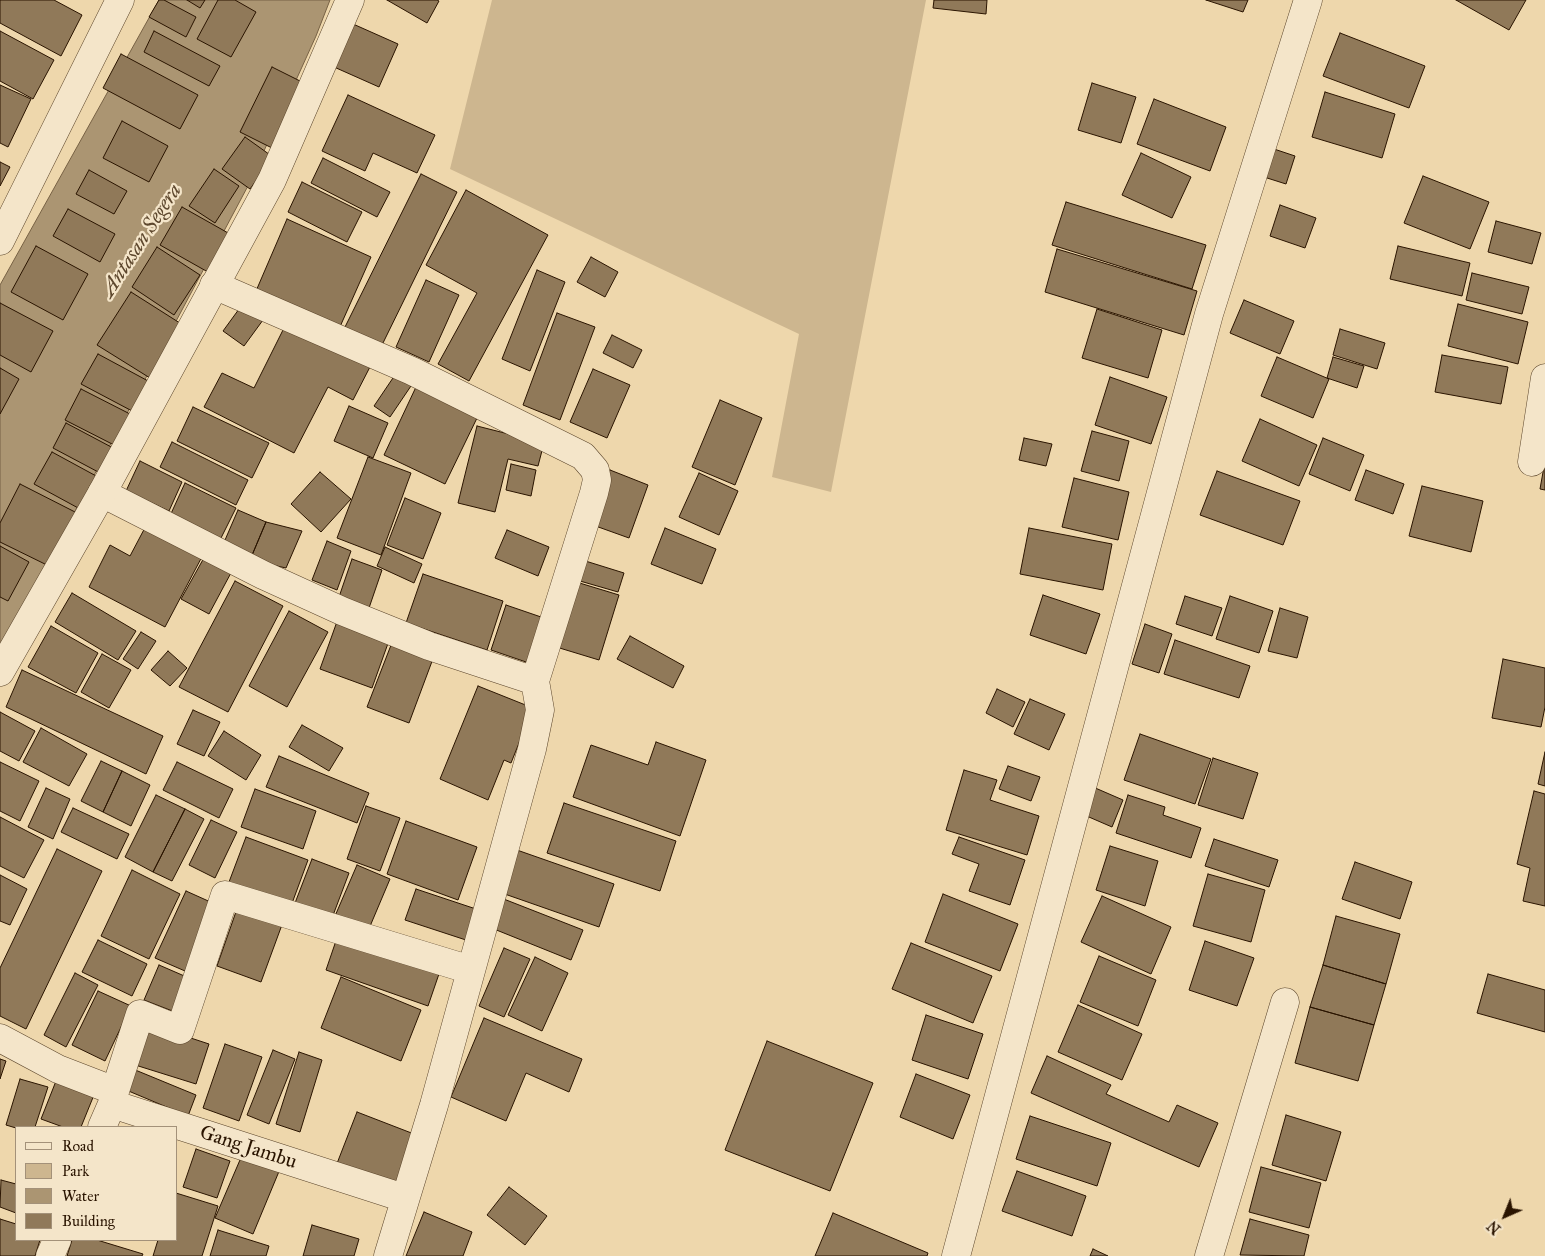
<!DOCTYPE html>
<style>
body{margin:0}
#map{position:relative;width:1545px;height:1256px;overflow:hidden;background:#eed7ac;font-family:"IM FELL Great Primer",serif}
canvas{display:block}
.legend{position:absolute;left:15px;top:1126px;width:162px;height:115px;box-sizing:border-box;background:#f4e5c9;border:1px solid #a39179;margin:0;padding:6px 9px;list-style:none;font-size:15px;color:#2a1400}
.legend li{display:flex;align-items:center;gap:10px;height:25px}
.legend b{width:25px;border:1px solid #a39179}
.north{position:absolute;left:1480px;top:1191px;width:50px;height:50px;-webkit-text-stroke:4px #f4e5c9;paint-order:stroke;rotate:224deg;font-size:14px;font-weight:700;line-height:20px;text-align:center;color:#2a1400}
.north::after{content:'';display:block;margin:auto;width:18px;height:22px;background:#2a1400;clip-path:polygon(50% 0,100% 100%,50% 72%,0 100%)}
</style>
<div id="map">
<canvas width="1545" height="1256"></canvas>
<ul class="legend">
<li><b style="height:6px;background:#f4e5c9"></b>Road</li>
<li><b style="height:14px;background:#cdb68f"></b>Park</li>
<li><b style="height:14px;background:#ab9572"></b>Water</li>
<li><b style="height:14px;background:#907959"></b>Building</li>
</ul>
<div class="north">N</div>
</div>
<script>
const ctx = document.querySelector('canvas').getContext('2d');
ctx.lineJoin = 'round';
function paint(path, color) {
  ctx.fillStyle = color;
  ctx.fill(path, 'evenodd');
}
function shape(rows) {
  const path = new Path2D();
  for (const r of rows) {
    path.moveTo(r[0], r[1]);
    for (let i = 2; i < r.length; i += 2) path.lineTo(r[i], r[i + 1]);
  }
  return path;
}
function strokePath(path, color, width, dash) {
  ctx.strokeStyle = color;
  ctx.lineWidth = width;
  ctx.lineCap = dash ? 'butt' : 'round';
  ctx.setLineDash(dash || []);
  ctx.stroke(path);
}
function label(font, color, halo, rows, align = 'center') {
  ctx.font = font + ' "IM FELL Great Primer",serif';
  ctx.lineWidth = 4.5;
  ctx.setLineDash([]);
  ctx.textBaseline = 'middle';
  ctx.strokeStyle = halo;
  ctx.fillStyle = color;
  for (const [text, x, y, turn = 0] of rows) {
    ctx.save();
    ctx.translate(x, y);
    ctx.rotate((+turn || 0) * Math.PI / 180);
    ctx.textAlign = isNaN(turn) ? turn : align;
    if (halo) ctx.strokeText(text, 0, 0);
    ctx.fillText(text, 0, 0);
    ctx.restore();
  }
}
paint(shape([
 [492,0,926,0,831,492,772,477,799,334,450,169]
]), '#cdb68f');
const water = shape([
 [159,0,330,0,316,36,249,184,0,652,0,285,159,0]
]);
paint(water, '#ab9572');
strokePath(water, '#776144', 1);
const building = shape([
 [0,0,54,0,82,15,61,56,0,23,0,0],
 [159,0,164,0,196,17,186,37,149,17,159,0],
 [187,0,205,0,200,8,187,0],
 [218,0,235,0,256,12,231,57,197,39,218,0],
 [387,0,437,0,439,1,427,23,387,0],
 [934,0,987,0,986,14,933,8,934,0],
 [1206,0,1248,0,1243,12,1206,0],
 [1456,0,1526,0,1509,30,1456,0],
 [353,24,398,44,379,87,334,67,353,24],
 [0,31,54,60,33,99,0,81,0,31],
 [154,31,220,66,209,86,144,52,154,31],
 [1340,33,1425,66,1409,108,1323,76,1340,33],
 [121,54,198,95,180,129,103,88,121,54],
 [272,67,304,83,272,148,240,132,272,67],
 [1092,83,1136,97,1121,143,1078,130,1092,83],
 [0,85,31,99,8,147,0,143,0,85],
 [1325,92,1395,114,1382,158,1312,137,1325,92],
 [348,95,435,135,417,173,373,153,365,171,322,151,348,95],
 [1154,99,1226,127,1210,171,1137,144,1154,99],
 [122,121,168,146,149,182,103,158,122,121],
 [245,137,273,157,250,189,222,169,245,137],
 [1274,149,1295,156,1286,184,1264,177,1274,149],
 [1141,153,1191,177,1172,218,1122,195,1141,153],
 [323,158,390,192,377,217,311,183,323,158],
 [0,162,10,167,0,186,0,162],
 [214,169,239,186,215,223,189,206,214,169],
 [89,170,127,191,114,214,76,194,89,170],
 [421,174,457,192,382,345,345,327,421,174],
 [1423,176,1489,202,1470,249,1404,223,1423,176],
 [302,182,362,212,347,242,288,212,302,182],
 [466,190,548,235,469,381,438,364,477,293,426,265,466,190],
 [1066,202,1206,245,1192,289,1052,245,1066,202],
 [1280,205,1316,218,1305,248,1270,236,1280,205],
 [182,207,237,238,215,276,160,245,182,207],
 [68,209,115,234,100,262,53,236,68,209],
 [287,219,371,257,339,329,256,291,287,219],
 [1496,221,1541,233,1532,264,1488,252,1496,221],
 [36,246,88,274,63,320,11,292,36,246],
 [1398,246,1470,263,1462,296,1390,279,1398,246],
 [157,247,200,275,174,315,132,287,157,247],
 [1057,249,1197,291,1184,335,1045,292,1057,249],
 [591,257,618,272,605,297,577,282,591,257],
 [537,270,565,282,530,371,502,359,537,270],
 [1472,273,1529,287,1522,314,1466,300,1472,273],
 [426,280,459,295,429,362,396,347,426,280],
 [131,292,183,325,150,378,97,345,131,292],
 [1244,300,1294,321,1280,354,1230,333,1244,300],
 [0,303,53,331,31,372,0,355,0,303],
 [1458,304,1528,322,1518,364,1448,346,1458,304],
 [242,305,263,320,244,346,223,331,242,305],
 [1097,309,1162,330,1148,378,1082,358,1097,309],
 [557,313,595,327,560,420,523,405,557,313],
 [288,320,372,363,353,400,328,387,294,453,204,407,222,373,254,388,288,320],
 [1340,329,1385,343,1377,369,1333,355,1340,329],
 [612,335,642,350,633,368,603,353,612,335],
 [98,354,150,382,134,412,81,384,98,354],
 [1442,355,1508,367,1501,404,1435,392,1442,355],
 [1277,357,1329,379,1313,418,1261,396,1277,357],
 [1333,357,1364,366,1357,388,1327,378,1333,357],
 [0,368,19,379,0,414,0,368],
 [593,369,630,385,607,438,570,422,593,369],
 [397,372,413,383,390,417,374,406,397,372],
 [1110,377,1167,397,1151,444,1095,425,1110,377],
 [416,387,478,416,445,484,384,455,416,387],
 [81,389,132,415,116,446,65,420,81,389],
 [720,400,762,418,735,485,692,467,720,400],
 [349,406,388,423,373,458,334,441,349,406],
 [193,407,269,443,252,478,177,441,193,407],
 [1260,419,1317,445,1299,486,1242,461,1260,419],
 [66,423,115,449,102,474,53,448,66,423],
 [477,426,544,443,538,466,508,459,495,512,458,503,477,426],
 [1092,431,1129,441,1119,481,1081,471,1092,431],
 [1024,438,1052,444,1046,466,1019,460,1024,438],
 [1323,438,1364,455,1350,491,1309,474,1323,438],
 [172,442,248,480,236,505,160,467,172,442],
 [52,452,98,477,80,509,34,484,52,452],
 [368,457,411,473,381,555,337,538,368,457],
 [140,461,182,482,169,511,126,491,140,461],
 [1545,461,1545,490,1540,489,1545,461],
 [511,464,536,470,531,496,506,490,511,464],
 [610,470,648,485,629,538,590,524,610,470],
 [1366,470,1404,484,1393,514,1355,500,1366,470],
 [1217,471,1300,501,1283,545,1200,515,1217,471],
 [320,472,351,499,321,532,291,504,320,472],
 [699,473,738,491,719,535,679,517,699,473],
 [1074,478,1129,492,1118,540,1062,527,1074,478],
 [185,483,236,508,219,542,169,518,185,483],
 [20,484,77,513,51,567,0,542,0,523,20,484],
 [1422,486,1483,501,1471,552,1409,536,1422,486],
 [405,498,441,513,423,559,387,545,405,498],
 [238,510,266,522,250,560,222,547,238,510],
 [148,522,205,551,165,627,89,587,110,545,130,556,148,522],
 [266,522,302,531,286,568,250,560,266,522],
 [665,528,716,549,702,584,651,564,665,528],
 [1029,528,1112,544,1103,590,1020,574,1029,528],
 [507,530,549,547,538,576,495,558,507,530],
 [327,541,351,551,337,590,312,580,327,541],
 [0,546,29,562,8,601,0,597,0,546],
 [385,547,422,564,414,583,377,566,385,547],
 [205,556,232,571,209,614,181,599,205,556],
 [352,559,382,570,369,608,339,597,352,559],
 [579,559,624,573,618,592,573,579,579,559],
 [423,574,503,601,487,650,406,623,423,574],
 [235,581,283,606,228,712,179,687,235,581],
 [573,581,619,595,599,660,553,646,573,581],
 [72,593,136,631,118,660,55,622,72,593],
 [1043,595,1100,614,1086,654,1030,635,1043,595],
 [1185,596,1222,608,1212,636,1176,624,1185,596],
 [1230,596,1273,611,1259,653,1216,639,1230,596],
 [506,605,544,618,529,663,491,650,506,605],
 [1280,608,1308,617,1297,658,1268,651,1280,608],
 [289,611,328,632,287,707,249,686,289,611],
 [339,616,391,635,372,688,320,669,339,616],
 [1145,624,1172,634,1159,673,1132,664,1145,624],
 [51,626,98,653,76,693,28,667,51,626],
 [141,632,156,641,138,669,123,659,141,632],
 [630,636,684,666,673,688,617,659,630,636],
 [393,640,434,656,409,723,367,707,393,640],
 [1175,640,1250,666,1239,698,1164,674,1175,640],
 [168,651,187,668,170,686,151,670,168,651],
 [102,654,131,670,109,708,81,692,102,654],
 [1503,659,1545,668,1545,707,1541,727,1492,718,1503,659],
 [22,670,163,736,146,774,6,707,22,670],
 [478,686,533,708,511,763,504,760,488,800,440,779,478,686],
 [997,689,1025,702,1013,727,986,713,997,689],
 [1030,699,1065,714,1049,750,1014,734,1030,699],
 [193,710,220,722,204,756,177,744,193,710],
 [0,712,35,731,19,761,0,751,0,712],
 [302,725,343,748,329,771,289,747,302,725],
 [41,728,87,754,69,786,23,762,41,728],
 [224,731,261,755,246,780,208,756,224,731],
 [1140,734,1211,759,1195,804,1124,780,1140,734],
 [656,742,706,760,680,836,573,797,591,745,648,765,656,742],
 [1545,752,1545,786,1538,784,1545,752],
 [279,756,369,793,357,823,266,787,279,756],
 [1213,758,1258,773,1243,819,1198,805,1213,758],
 [101,761,122,771,103,812,81,801,101,761],
 [0,762,39,781,20,821,0,811,0,762],
 [177,762,233,789,219,818,163,790,177,762],
 [1008,766,1040,777,1031,801,999,789,1008,766],
 [964,770,997,780,990,800,1039,816,1027,855,946,830,964,770],
 [122,771,150,785,131,826,103,812,122,771],
 [1093,787,1123,800,1112,827,1082,814,1093,787],
 [46,788,70,799,53,839,28,827,46,788],
 [255,789,316,811,303,849,241,827,255,789],
 [1534,791,1545,794,1545,906,1523,901,1530,868,1517,864,1534,791],
 [156,795,185,809,153,872,125,857,156,795],
 [1128,795,1165,807,1163,815,1201,828,1191,858,1116,833,1128,795],
 [564,803,676,841,660,891,547,853,564,803],
 [366,806,400,818,380,871,347,859,366,806],
 [73,808,129,834,117,859,61,832,73,808],
 [185,809,204,819,172,881,153,872,185,809],
 [0,817,44,840,24,878,0,866,0,817],
 [211,820,237,832,215,878,189,865,211,820],
 [406,821,477,847,458,900,387,874,406,821],
 [246,837,308,860,291,906,229,882,246,837],
 [959,837,1025,860,1010,905,969,891,979,864,952,854,959,837],
 [1214,839,1278,860,1269,887,1205,866,1214,839],
 [1110,846,1158,861,1145,906,1096,890,1110,846],
 [57,849,102,871,26,1029,0,1016,0,968,57,849],
 [514,849,614,884,599,927,499,892,514,849],
 [312,859,349,873,332,918,295,903,312,859],
 [1355,862,1412,882,1400,919,1342,899,1355,862],
 [357,865,390,879,368,931,335,916,357,865],
 [132,870,180,894,149,959,101,936,132,870],
 [1208,874,1265,890,1251,942,1193,926,1208,874],
 [0,875,27,889,10,925,0,921,0,875],
 [416,889,479,910,469,941,405,920,416,889],
 [186,891,215,904,185,971,155,958,186,891],
 [943,894,1018,924,1000,971,925,942,943,894],
 [496,896,583,930,571,960,484,925,496,896],
 [1102,896,1171,927,1151,974,1081,942,1102,896],
 [238,906,283,922,261,982,217,966,238,906],
 [1336,916,1400,934,1386,984,1323,965,1336,916],
 [339,932,441,968,428,1006,326,970,339,932],
 [98,940,147,964,132,996,82,972,98,940],
 [1205,941,1254,958,1237,1006,1189,990,1205,941],
 [911,943,992,976,973,1023,892,989,911,943],
 [504,948,530,959,504,1017,479,1006,504,948],
 [1099,956,1156,980,1138,1026,1080,1002,1099,956],
 [535,957,568,973,542,1031,508,1015,535,957],
 [159,965,189,978,175,1012,144,1000,159,965],
 [1323,965,1386,984,1374,1025,1310,1007,1323,965],
 [75,973,98,985,66,1047,44,1035,75,973],
 [1488,974,1545,990,1545,1032,1477,1013,1488,974],
 [341,977,421,1010,401,1061,321,1028,341,977],
 [98,991,131,1006,105,1061,72,1045,98,991],
 [1078,1005,1142,1034,1122,1080,1058,1052,1078,1005],
 [1310,1007,1374,1025,1358,1081,1295,1063,1310,1007],
 [926,1015,983,1034,968,1079,912,1060,926,1015],
 [484,1018,582,1059,569,1092,526,1073,506,1121,451,1097,484,1018],
 [145,1023,209,1044,196,1084,132,1064,145,1023],
 [767,1041,873,1083,830,1191,725,1150,767,1041],
 [225,1044,262,1057,239,1121,203,1108,225,1044],
 [273,1050,295,1059,269,1124,247,1115,273,1050],
 [299,1052,322,1060,300,1132,276,1124,299,1052],
 [1047,1056,1111,1085,1106,1094,1169,1122,1177,1105,1218,1123,1199,1167,1031,1093,1047,1056],
 [0,1059,6,1061,0,1079,0,1059],
 [128,1067,196,1095,188,1116,119,1087,128,1067],
 [916,1074,970,1095,953,1139,900,1117,916,1074],
 [58,1076,96,1090,81,1127,63,1127,41,1119,58,1076],
 [20,1079,48,1087,35,1127,16,1128,6,1125,20,1079],
 [357,1112,414,1134,394,1188,336,1166,357,1112],
 [1286,1115,1341,1132,1326,1181,1272,1165,1286,1115],
 [1030,1116,1111,1143,1097,1186,1016,1159,1030,1116],
 [196,1149,230,1161,217,1198,183,1187,196,1149],
 [243,1153,280,1169,253,1234,215,1218,243,1153],
 [1261,1167,1321,1183,1309,1228,1249,1212,1261,1167],
 [1017,1171,1086,1196,1072,1236,1002,1211,1017,1171],
 [1,1180,16,1184,16,1213,0,1207,1,1180],
 [509,1187,547,1216,525,1245,487,1215,509,1187],
 [176,1193,218,1206,202,1256,153,1256,158,1240,176,1240,176,1193],
 [424,1212,472,1232,463,1256,406,1256,424,1212],
 [833,1213,928,1253,927,1256,815,1256,833,1213],
 [0,1219,16,1224,16,1240,40,1240,35,1256,0,1256,0,1219],
 [1250,1219,1309,1235,1304,1256,1240,1255,1250,1219],
 [312,1225,359,1239,354,1256,303,1256,312,1225],
 [218,1230,269,1246,266,1256,210,1256,218,1230],
 [72,1240,97,1240,143,1254,142,1256,67,1256,72,1240],
 [1093,1249,1108,1256,1090,1256,1093,1249]
]);
paint(building, '#907959');
strokePath(building, '#2a1400', 1);
const minor = shape([
 [0,241,120,0],
 [214,285,412,371,583,456,595,470,597,480,594,493,535,681,540,710,532,749,434,1105,388,1256],
 [1532,462,1545,378],
 [102,493,263,575,342,611,429,646,535,681],
 [0,1038,58,1069,115,1091,112,1104,404,1198],
 [115,1091,140,1014,180,1030,225,895,471,970],
 [102,1127,112,1104],
 [50,1256,57,1240],
 [956,1256,1209,314,1308,0],
 [1209,1256,1285,1002]
]);
const tertiary = shape([
 [0,672,102,493,272,180,350,0]
]);
strokePath(minor, '#5b452b', 29);
strokePath(tertiary, '#5b452b', 29);
strokePath(minor, '#f4e5c9', 28);
strokePath(tertiary, '#f4e5c9', 28);
label('20px', '#2a1400', '#f4e5c9', [
 ["Gang Jambu",248,1148,18]
]);
label('italic 21px', '#5e482e', '#f4e5c9', [
 ["Antasan Segera",142,241,-57]
]);
</script>
